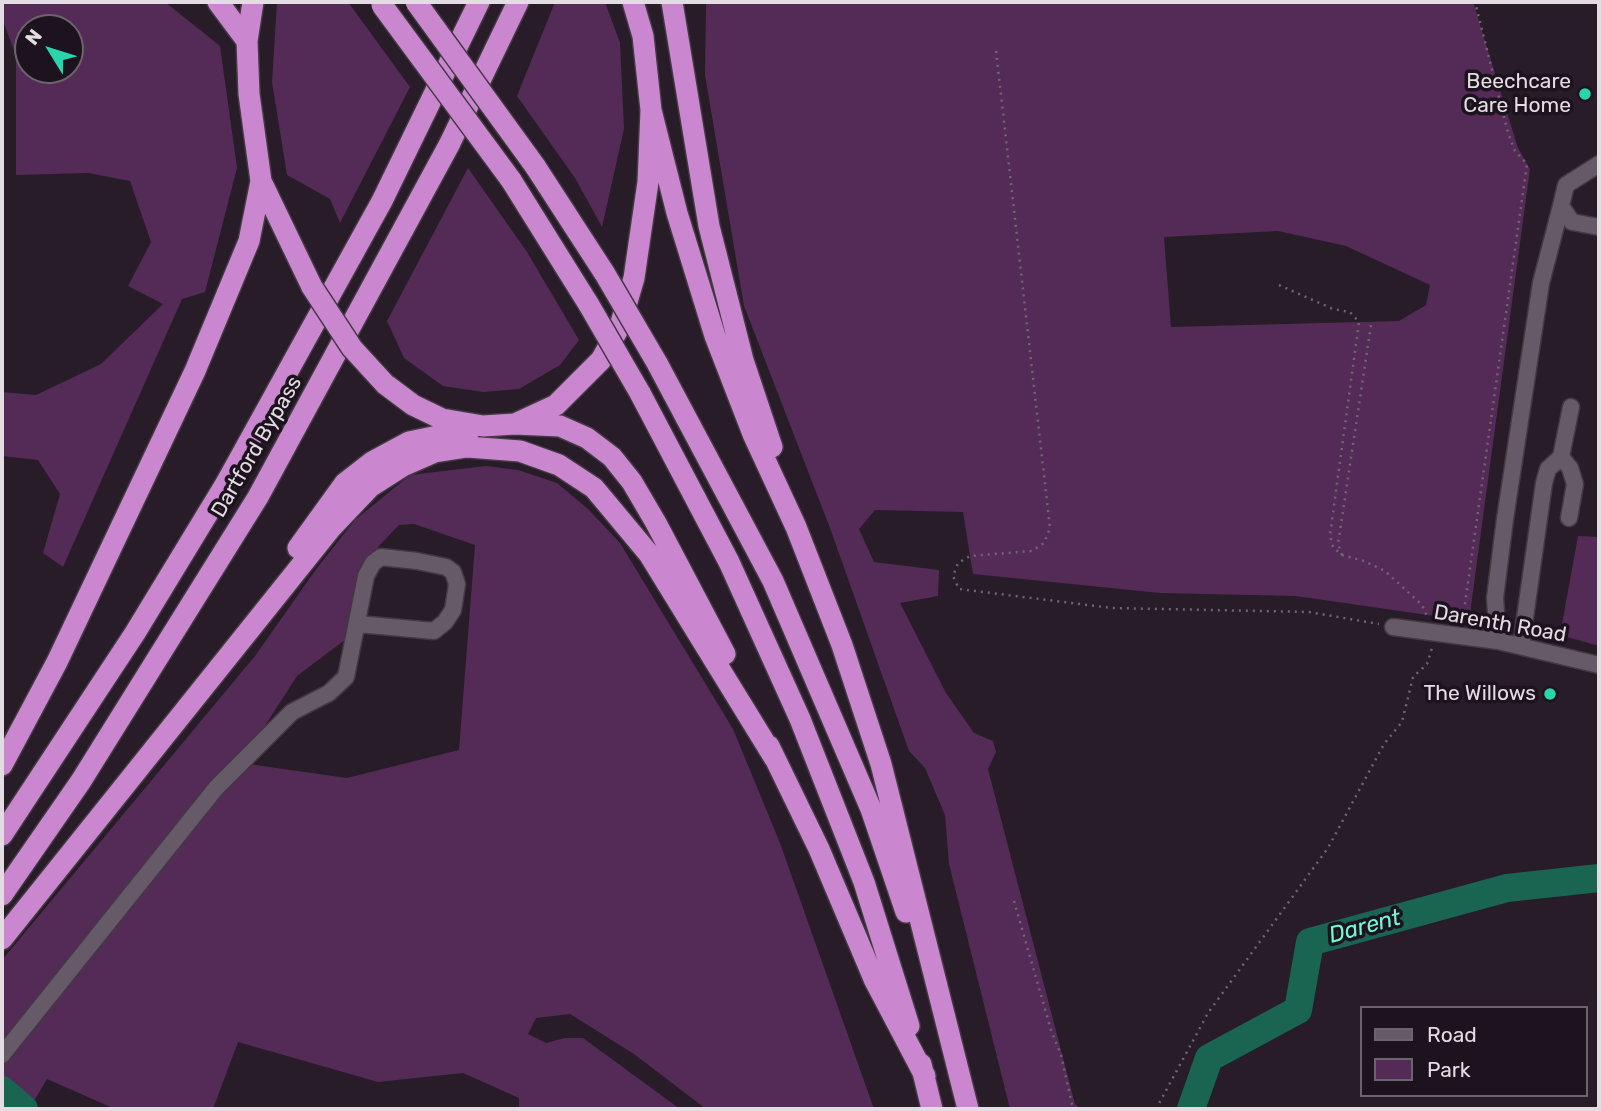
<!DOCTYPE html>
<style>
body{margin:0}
#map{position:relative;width:1601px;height:1111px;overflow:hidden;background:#271c27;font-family:Rubik,sans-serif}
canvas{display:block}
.frame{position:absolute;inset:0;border:4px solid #e3dce3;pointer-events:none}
.legend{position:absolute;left:1360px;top:1006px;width:228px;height:91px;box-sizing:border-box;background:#1d131e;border:2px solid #6c636d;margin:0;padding:9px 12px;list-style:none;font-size:21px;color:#e3dce3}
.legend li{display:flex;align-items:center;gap:14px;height:35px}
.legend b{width:35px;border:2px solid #6c636d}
.north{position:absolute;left:14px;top:14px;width:70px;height:70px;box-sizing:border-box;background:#1d131e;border:2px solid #6c636d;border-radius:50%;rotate:308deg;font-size:19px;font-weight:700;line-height:28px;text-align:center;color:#e3dce3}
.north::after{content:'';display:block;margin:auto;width:24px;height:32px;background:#2ad5ac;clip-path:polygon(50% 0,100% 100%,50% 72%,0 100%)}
</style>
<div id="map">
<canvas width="1601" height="1111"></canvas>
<div class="frame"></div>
<ul class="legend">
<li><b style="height:9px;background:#675a68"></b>Road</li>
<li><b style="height:19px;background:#542b57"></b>Park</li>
</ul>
<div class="north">N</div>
</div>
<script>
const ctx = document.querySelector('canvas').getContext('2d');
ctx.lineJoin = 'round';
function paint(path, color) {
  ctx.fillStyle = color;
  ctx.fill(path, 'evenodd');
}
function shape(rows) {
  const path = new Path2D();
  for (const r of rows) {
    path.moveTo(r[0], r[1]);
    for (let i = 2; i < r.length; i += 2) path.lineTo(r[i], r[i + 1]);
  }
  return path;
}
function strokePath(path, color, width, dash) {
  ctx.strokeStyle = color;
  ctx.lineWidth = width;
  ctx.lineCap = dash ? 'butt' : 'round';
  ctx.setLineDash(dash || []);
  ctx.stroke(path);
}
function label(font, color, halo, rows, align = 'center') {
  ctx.font = font + ' Rubik,sans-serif';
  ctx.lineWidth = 7;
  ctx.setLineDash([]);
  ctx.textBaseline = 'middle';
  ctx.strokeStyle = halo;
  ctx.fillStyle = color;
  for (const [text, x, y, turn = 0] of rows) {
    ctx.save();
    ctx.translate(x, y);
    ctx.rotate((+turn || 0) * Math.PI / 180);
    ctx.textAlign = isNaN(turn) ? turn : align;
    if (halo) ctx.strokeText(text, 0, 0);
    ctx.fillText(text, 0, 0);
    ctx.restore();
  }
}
paint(shape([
 [2,2,165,2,220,46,237,168,205,292,182,299,63,567,43,553,60,494,38,460,2,456,2,392,36,395,101,364,163,304,128,286,151,242,130,181,88,173,16,175,16,56,2,18],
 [70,28,70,70,28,70,28,28],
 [277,2,348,2,410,87,340,223,330,199,287,175,272,82],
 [555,2,605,2,620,43,624,129,602,227,575,178,517,96],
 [706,2,1473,2,1518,148,1530,169,1469,621,1296,596,1160,593,973,574,963,512,875,510,859,529,874,562,939,570,938,596,900,603,946,693,974,733,993,741,996,752,988,769,1075,1104,1081,1109,1010,1109,949,864,945,815,925,768,909,751,830,528,744,306,705,75],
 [1278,231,1346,246,1430,285,1426,305,1399,321,1171,327,1164,237],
 [468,168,527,252,579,340,560,365,519,389,483,392,443,386,404,358,387,321],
 [486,466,518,470,557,483,588,509,620,543,733,729,780,843,874,1109,706,1109,634,1054,570,1014,536,1018,528,1034,546,1043,565,1038,583,1038,680,1109,519,1109,519,1098,463,1073,378,1082,238,1042,213,1109,115,1109,47,1079,31,1106,33,1109,2,1109,2,960,255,656,317,568,355,520,410,475],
 [414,524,475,545,459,750,347,778,241,763,297,676,346,639,361,586,378,547,399,525],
 [1578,536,1599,537,1599,646,1560,635]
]), '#542b57');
strokePath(shape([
 [2,1090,24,1109],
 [1191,1109,1209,1058,1298,1010,1310,942,1507,888,1599,878]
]), '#196552', 28);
const minor = shape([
 [1599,164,1566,185,1561,206,1572,222,1599,227],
 [1561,457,1570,468,1575,484,1569,518],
 [1393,627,1498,641,1599,665],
 [1498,641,1495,598,1505,519,1541,283,1561,206],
 [1521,646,1544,483,1548,469,1561,457,1571,407],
 [2,1055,216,788,292,712,329,693,346,677,366,576,373,563,381,557,417,561,446,567,453,572,457,584,453,610,445,622,434,631,358,624]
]);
const highway = shape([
 [218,2,247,41],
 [253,2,247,41,249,94,261,181,312,287],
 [672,2,709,226,743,360,772,447],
 [651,110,677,213,715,336,753,434,796,527,842,645,881,764,968,1109],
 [535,166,605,274],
 [511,180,589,305],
 [657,363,773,581,871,809,906,912],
 [385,384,413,405,442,419,483,426,515,424,556,405,601,360,620,326,634,278,648,182,651,110,643,36,633,2],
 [640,393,729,562,800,719,864,882,909,1026],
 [515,424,560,426,587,438,612,457,632,482,656,523,725,654],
 [298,548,345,483,372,462,409,442,471,429],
 [769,746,819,849,874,979,925,1076],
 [2,765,57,662,195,371,249,241,261,181],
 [2,835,135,633,225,485,382,201,479,2],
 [2,895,81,781,258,497,449,145,518,2],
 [2,939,331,528,370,487,403,466,435,452,467,447,520,451,559,465,594,488,649,554,775,759],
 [921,1064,932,1109]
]);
strokePath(minor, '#423943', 19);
strokePath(highway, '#423943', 24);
strokePath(shape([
 [996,51,1050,528,1044,543,1032,551,970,556,958,563,953,576,959,589,1112,608,1309,612,1379,624],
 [1279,285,1333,309,1350,312,1359,322,1330,535,1333,547,1342,555,1364,561,1385,571,1422,605,1427,616],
 [1342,555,1338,544,1371,325],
 [1463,618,1527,164,1515,151,1508,133,1475,2],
 [1014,901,1051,1030,1061,1055,1073,1109],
 [1156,1109,1208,1013,1328,848,1384,744,1402,722,1413,677,1427,664,1432,648]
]), '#6f666f', 2.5, [2, 5]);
strokePath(minor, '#675a68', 16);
strokePath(highway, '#ca86ce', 21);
const highwayBridge = shape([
 [416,2,535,166],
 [382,5,511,180],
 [605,274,657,363],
 [312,287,352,348,385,384],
 [589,305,640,393]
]);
strokePath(highwayBridge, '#423943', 24, []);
strokePath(highwayBridge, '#ca86ce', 21);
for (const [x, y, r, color] of [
 [1585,94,7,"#2ad5ac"],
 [1550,694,7,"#2ad5ac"]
]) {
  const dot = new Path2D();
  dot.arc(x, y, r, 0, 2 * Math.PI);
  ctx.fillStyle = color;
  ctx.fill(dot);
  strokePath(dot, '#1d131e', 2.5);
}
label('21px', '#e3dce3', '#1d131e', [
 ["Beechcare",1571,82],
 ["Care Home",1571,106],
 ["The Willows",1536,694]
], 'right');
label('21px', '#e3dce3', '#1d131e', [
 ["Dartford Bypass",257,447,-60],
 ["Darenth Road",1500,624,10]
]);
label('italic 23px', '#74f8d2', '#1d131e', [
 ["Darent",1365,927,-15]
]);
</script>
